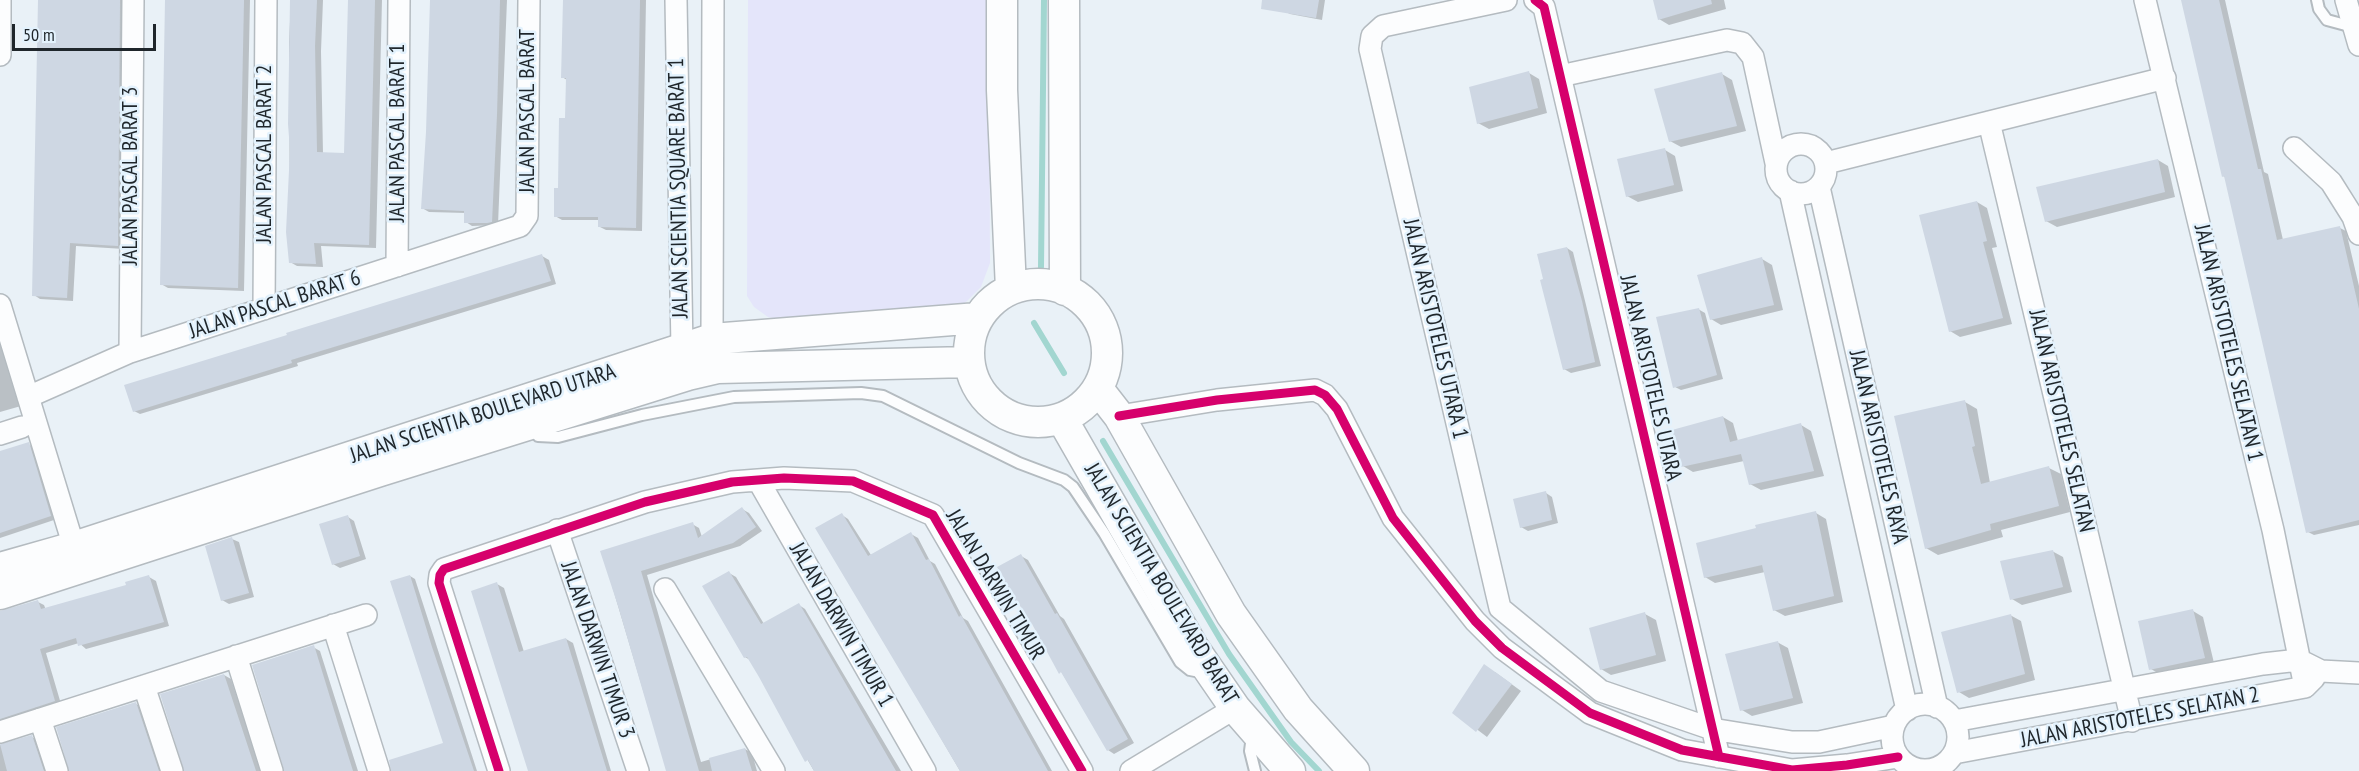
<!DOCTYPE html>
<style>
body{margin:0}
#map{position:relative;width:2359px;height:771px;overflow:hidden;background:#e9f1f7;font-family:"PT Sans Narrow",sans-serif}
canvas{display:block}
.scale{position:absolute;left:12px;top:24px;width:144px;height:27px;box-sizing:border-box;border:3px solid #1f262b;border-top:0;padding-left:8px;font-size:18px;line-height:21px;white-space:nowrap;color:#1f262b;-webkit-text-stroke:4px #e3f2fd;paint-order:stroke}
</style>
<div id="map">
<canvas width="2359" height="771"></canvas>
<div class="scale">50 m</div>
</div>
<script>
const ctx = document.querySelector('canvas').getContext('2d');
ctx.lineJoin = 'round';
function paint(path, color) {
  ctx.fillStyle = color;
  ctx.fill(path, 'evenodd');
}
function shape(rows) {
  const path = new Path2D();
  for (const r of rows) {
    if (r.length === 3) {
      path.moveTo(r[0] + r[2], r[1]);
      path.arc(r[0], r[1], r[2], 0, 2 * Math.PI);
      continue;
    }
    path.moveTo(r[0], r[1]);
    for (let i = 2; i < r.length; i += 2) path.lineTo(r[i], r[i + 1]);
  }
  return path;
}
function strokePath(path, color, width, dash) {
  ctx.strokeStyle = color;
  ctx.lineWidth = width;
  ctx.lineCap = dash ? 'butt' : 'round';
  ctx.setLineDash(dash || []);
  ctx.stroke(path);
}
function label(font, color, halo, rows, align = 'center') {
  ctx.font = font + ' "PT Sans Narrow",sans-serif';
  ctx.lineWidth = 5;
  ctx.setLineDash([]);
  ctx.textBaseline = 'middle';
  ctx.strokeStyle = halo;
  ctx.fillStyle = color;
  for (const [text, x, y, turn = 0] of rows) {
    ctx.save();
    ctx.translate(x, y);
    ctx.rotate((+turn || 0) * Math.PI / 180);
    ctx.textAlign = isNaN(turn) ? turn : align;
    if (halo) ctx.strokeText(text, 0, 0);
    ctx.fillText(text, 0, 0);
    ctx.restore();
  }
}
paint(shape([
 [748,0,989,0,990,263,981,287,967,301,948,314,791,321,768,317,754,307,747,296]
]), '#e4e5fa');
paint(shape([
 [40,0,127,0,124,249,76,246,73,301,40,299,34,295],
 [167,0,250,0,244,291,168,288,161,284],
 [291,0,323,0,321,51,323,153,346,154,350,0,382,0,376,248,321,246,323,267,297,266,290,262,289,42],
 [432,0,507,0,498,225,472,226,466,222,466,213,429,212,422,208,428,132],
 [564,0,646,0,642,231,606,230,600,227,600,220,562,220,555,216,567,120,567,80,562,77],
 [1286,0,1325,0,1322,20,1290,14,1284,11],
 [1655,0,1724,0,1726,9,1669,25,1659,19],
 [2182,0,2225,0,2264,172,2268,174,2283,240,2340,228,2346,231,2359,286,2359,525,2314,535,2308,532,2226,178,2223,176],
 [1529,73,1539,79,1547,113,1489,129,1478,123],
 [1722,74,1732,80,1746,131,1681,147,1670,141],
 [1665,150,1675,156,1683,191,1638,202,1627,196],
 [2158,160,2168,166,2175,197,2057,227,2046,221],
 [1977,202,1987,208,1997,247,1992,248,2012,324,1960,337,1950,331],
 [1567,248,1573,252,1601,366,1571,373,1564,369],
 [542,256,549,260,556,284,297,363,298,366,140,414,134,411],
 [1762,259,1772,265,1783,310,1721,325,1711,319],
 [1698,309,1705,313,1723,379,1681,390,1675,387],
 [0,342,21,406,0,412],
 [1965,402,1977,409,1990,483,2049,468,2061,474,2070,512,2001,530,2003,537,1938,555,1926,548],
 [1723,417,1733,423,1738,441,1801,425,1811,431,1824,476,1761,490,1750,484,1744,461,1693,472,1683,466],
 [28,444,35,448,57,519,0,538,0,453],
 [1546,493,1552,497,1558,523,1528,531,1521,527],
 [742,509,749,513,762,531,740,546,647,575,701,762,745,749,752,753,757,771,667,771,602,552,692,524,699,528,702,537],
 [1816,513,1826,519,1843,602,1785,616,1774,610,1765,572,1715,583,1705,577],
 [842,515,848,519,871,555,911,534,918,538,930,561,935,564,963,618,968,621,1052,771,960,771,818,528],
 [348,517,354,521,366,559,340,568,333,564],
 [232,539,239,542,254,597,229,604,222,600],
 [2052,551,2063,557,2072,592,2022,605,2012,599],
 [1021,556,1028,560,1060,616,1064,619,1134,743,1114,754,1108,750,1022,606,1018,604],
 [729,573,736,577,764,624,799,605,805,609,901,771,814,771,750,660,745,657],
 [410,576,415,579,477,771,392,771,445,744],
 [149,577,156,581,169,626,86,649,79,643,46,653,61,704,0,720,0,612,38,602,44,605,46,610,127,586],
 [497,584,504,588,524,652,566,639,573,643,611,771,530,771],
 [2193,611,2203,617,2214,663,2161,675,2151,669],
 [1645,614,1656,620,1666,661,1611,675,1601,669],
 [2010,615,2021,621,2035,680,1969,698,1959,692],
 [1777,642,1788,648,1803,703,1752,716,1742,710],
 [313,647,320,651,358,771,286,771],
 [1495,672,1521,691,1487,737,1454,712],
 [224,675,231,679,261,771,185,771],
 [136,704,142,707,163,771,70,771],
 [32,737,38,741,48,771,0,771,0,745]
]), '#0003');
strokePath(shape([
 [1041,267,1044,0],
 [1034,323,1064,373],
 [1103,441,1229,654,1291,742,1319,771]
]), '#a2d6d0', 6);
paint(shape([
 [38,0,120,0,118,246,70,243,67,298,32,296],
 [165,0,244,0,238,288,160,285],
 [290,0,317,0,315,46,317,152,344,153,348,0,375,0,369,245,314,243,316,264,289,263,286,232,290,150,288,124],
 [430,0,500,0,497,114,492,222,487,223,464,223,464,211,421,209,426,132],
 [563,0,640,0,636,228,598,227,598,217,554,217,554,188,558,188,559,118,565,118,566,78,561,78],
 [1262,0,1319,0,1316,18,1261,9],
 [1653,0,1711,0,1712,4,1658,20],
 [2181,0,2219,0,2258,169,2261,169,2277,240,2340,226,2359,309,2359,520,2306,533,2224,176,2222,177],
 [1529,71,1538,108,1477,124,1469,87],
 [1722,72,1737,126,1669,142,1654,89],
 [1665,148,1674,185,1626,197,1617,159],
 [2158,159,2165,192,2045,222,2036,187],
 [1977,201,1987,241,1983,242,2003,318,1949,332,1919,215],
 [1567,247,1582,301,1595,362,1563,370,1540,280,1543,279,1537,254],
 [542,254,551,281,291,360,292,363,133,412,124,385,287,335,286,333],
 [1762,257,1774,305,1710,320,1697,275],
 [1699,308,1717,375,1673,388,1656,317],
 [1965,400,1975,446,1972,447,1981,484,2049,466,2059,506,1990,524,1991,530,1925,549,1894,416],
 [1723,416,1730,442,1801,423,1814,471,1749,485,1741,454,1681,467,1672,430],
 [29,442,51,516,0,533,0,451],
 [1546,491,1552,520,1520,528,1513,499],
 [742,507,756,527,733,543,641,571,699,771,666,771,619,609,600,551,693,522,698,538],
 [1816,511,1834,596,1773,611,1762,565,1704,578,1696,543,1756,528,1755,525],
 [842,513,868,556,911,532,926,560,929,559,959,617,961,615,1048,771,960,771,815,528],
 [348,515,360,556,332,565,319,524],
 [232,537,249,593,221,601,205,546],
 [2053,550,2063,587,2010,600,2000,561],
 [1021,554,1055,614,1057,613,1128,739,1107,751,1061,672,1059,674,1032,624,1031,625,1019,604,1017,605,997,567],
 [729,571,761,624,799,603,896,771,814,771,808,760,805,762,759,677,747,657,744,658,702,586],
 [149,575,164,622,78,646,76,638,40,649,55,701,0,719,0,611,38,600,41,609,126,585,125,582],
 [410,575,432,647,474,771,391,771,389,760,443,743,390,581],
 [497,582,519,652,566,638,607,771,528,771,471,591],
 [2193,609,2205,658,2149,670,2138,621],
 [1645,612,1656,655,1600,670,1589,628],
 [2011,614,2025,674,1957,693,1941,632],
 [1778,641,1793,698,1740,711,1725,654],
 [314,645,337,720,353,771,284,771,252,665],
 [1484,664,1512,684,1476,732,1452,713],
 [224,674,256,771,184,771,160,694],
 [136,702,159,771,69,771,56,727],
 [32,735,44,771,7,771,0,744],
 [745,748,752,771,712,771,709,758]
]), '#ced7e3');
const lane = shape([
 [2317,0,2319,9,2327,20,2353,27],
 [531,427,538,436,558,437,642,415,734,397,861,393,883,396,1019,463,1064,480,1073,487,1104,533,1180,662,1190,670,1205,673],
 [1252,736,1250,751,1255,771]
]);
const street = shape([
 [676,0,682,349,684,360],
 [713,0,712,339,715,350],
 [1535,0,1544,7,1719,757],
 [2145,0,2273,530,2305,687],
 [2346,0,2359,45],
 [0,55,0,0],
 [1560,76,1727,40,1742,43,1753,57,1776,163],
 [1989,122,2132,721],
 [1801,169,25],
 [2294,148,2331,182,2353,217,2359,234],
 [1826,163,2165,78],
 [1819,187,1937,707],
 [1790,191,1907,710],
 [397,266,399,0],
 [0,305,74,547],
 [264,309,266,0],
 [130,352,133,0],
 [28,397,130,352,520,226,527,216,529,0],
 [1119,416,1217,400,1315,390,1325,395,1337,409,1393,518,1475,621,1502,648,1590,713,1682,750,1792,770,1847,765,1898,757],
 [0,434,22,427],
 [758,480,925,771],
 [557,530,638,771],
 [665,589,774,771],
 [1500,608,1370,49,1372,36,1383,26,1506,0],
 [1500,608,1601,691,1712,729,1792,742,1819,742,1894,726],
 [333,625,379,771],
 [236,656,272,771],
 [144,686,172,771],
 [1925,737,33],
 [40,719,57,771],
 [1954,721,2263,664,2299,660,2321,671,2359,673],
 [0,732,366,615],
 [1954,753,2305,687,2314,678],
 [499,771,439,583,440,575,444,569,645,502,732,482,784,478,853,481,933,515,1082,771],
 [1131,771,1235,708]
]);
const secondary = shape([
 [1002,0,1002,90,1011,289],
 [1064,0,1065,290],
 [1038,353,69],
 [1098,389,1119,416,1231,614,1298,709,1354,771],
 [1062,419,1193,647,1235,708,1290,771],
 [0,568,74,547,712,339,978,318],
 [0,594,380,471,688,375,718,368,969,362]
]);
strokePath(lane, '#b4bbc0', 14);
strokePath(street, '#b4bbc0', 24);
strokePath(secondary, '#b4bbc0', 33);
strokePath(lane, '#fcfdfe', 10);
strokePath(street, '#fcfdfe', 21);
strokePath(secondary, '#fcfdfe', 30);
strokePath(shape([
 [1535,0,1544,7,1719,757],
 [1119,416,1217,400,1315,390,1325,395,1337,409,1393,518,1475,621,1502,648,1590,713,1682,750,1792,770,1847,765,1898,757],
 [499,771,439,583,440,575,444,569,645,502,732,482,784,478,853,481,933,515,1082,771]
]), '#d6006c', 9);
label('22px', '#1f262b', '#e3f2fd', [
 ["JALAN PASCAL BARAT",528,111,-90],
 ["JALAN PASCAL BARAT 1",398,133,-90],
 ["JALAN PASCAL BARAT 2",265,154,-90],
 ["JALAN PASCAL BARAT 3",131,176,-90],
 ["JALAN SCIENTIA SQUARE BARAT 1",679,188,-91],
 ["JALAN PASCAL BARAT 6",275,305,-18],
 ["JALAN ARISTOTELES UTARA 1",1435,329,77],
 ["JALAN ARISTOTELES SELATAN 1",2228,343,77],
 ["JALAN ARISTOTELES UTARA",1650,378,77],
 ["JALAN SCIENTIA BOULEVARD UTARA",483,414,-18],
 ["JALAN ARISTOTELES SELATAN",2061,421,77],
 ["JALAN ARISTOTELES RAYA",1878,447,77],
 ["JALAN SCIENTIA BOULEVARD BARAT",1161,584,59],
 ["JALAN DARWIN TIMUR",995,585,59],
 ["JALAN DARWIN TIMUR 1",841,625,60],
 ["JALAN DARWIN TIMUR 3",597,650,71],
 ["JALAN ARISTOTELES SELATAN 2",2140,718,-11]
]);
</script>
